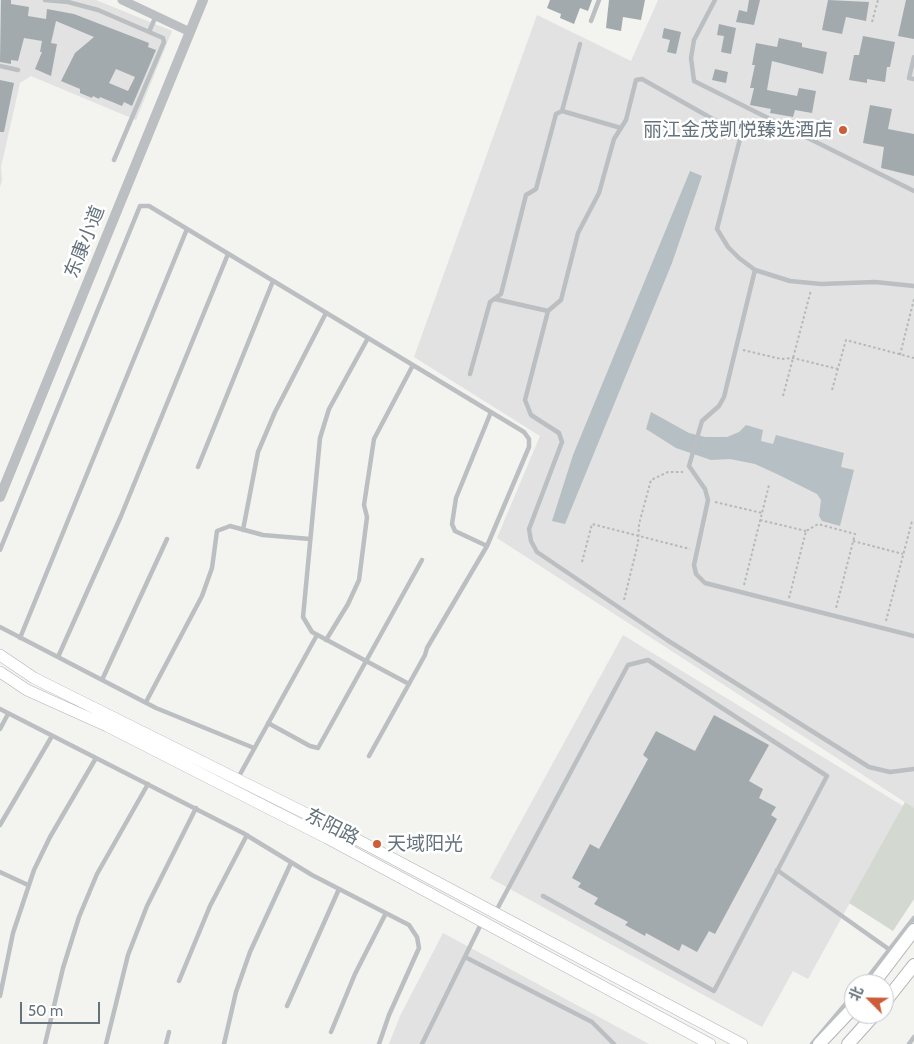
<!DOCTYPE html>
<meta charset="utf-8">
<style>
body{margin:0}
#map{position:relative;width:914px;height:1044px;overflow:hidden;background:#f3f3f0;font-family:Cabin,"Noto Sans SC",sans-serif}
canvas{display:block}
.north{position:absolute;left:844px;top:974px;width:50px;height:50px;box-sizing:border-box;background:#fff;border:1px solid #c2c7cb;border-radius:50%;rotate:293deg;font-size:14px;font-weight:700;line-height:20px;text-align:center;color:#66737d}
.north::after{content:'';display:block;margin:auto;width:18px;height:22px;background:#cb5d39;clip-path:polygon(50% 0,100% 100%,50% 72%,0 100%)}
.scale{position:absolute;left:20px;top:1002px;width:80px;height:22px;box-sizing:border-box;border:2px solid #66737d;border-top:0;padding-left:6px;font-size:15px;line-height:18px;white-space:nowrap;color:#66737d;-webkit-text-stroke:4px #fff;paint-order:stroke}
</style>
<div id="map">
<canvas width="914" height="1044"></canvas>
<div class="north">北</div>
<div class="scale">50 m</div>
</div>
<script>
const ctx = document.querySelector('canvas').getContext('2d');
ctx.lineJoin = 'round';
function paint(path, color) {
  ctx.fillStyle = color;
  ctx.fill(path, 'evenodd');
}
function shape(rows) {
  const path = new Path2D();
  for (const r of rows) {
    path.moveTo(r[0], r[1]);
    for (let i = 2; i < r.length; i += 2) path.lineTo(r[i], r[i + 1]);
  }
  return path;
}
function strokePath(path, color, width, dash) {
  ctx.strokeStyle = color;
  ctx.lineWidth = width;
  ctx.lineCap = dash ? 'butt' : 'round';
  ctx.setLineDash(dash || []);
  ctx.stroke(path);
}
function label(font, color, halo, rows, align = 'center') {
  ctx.font = font + ' Cabin,"Noto Sans SC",sans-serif';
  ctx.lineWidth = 5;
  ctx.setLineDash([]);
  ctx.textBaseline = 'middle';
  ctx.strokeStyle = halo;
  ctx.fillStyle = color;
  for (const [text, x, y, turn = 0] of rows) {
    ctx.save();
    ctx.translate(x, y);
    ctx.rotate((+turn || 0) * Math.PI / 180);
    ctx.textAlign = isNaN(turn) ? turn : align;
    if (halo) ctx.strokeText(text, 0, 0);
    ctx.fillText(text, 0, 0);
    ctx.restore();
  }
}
paint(shape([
 [0,0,96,0,172,31,136,120,31,76,20,83,1,167,2,181,0,187],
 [658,0,914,0,914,808,497,538,540,436,414,357,537,15,631,61],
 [623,635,903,806,808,979,793,971,762,1027,490,878],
 [443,933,649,1044,389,1044,400,1016]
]), '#e1e2e1');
paint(shape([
 [905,802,914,808,914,899,893,931,849,903]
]), '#d3d8d0');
paint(shape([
 [690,171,702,176,672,263,565,524,552,521,573,455],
 [651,412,689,433,705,437,727,437,739,432,746,425,763,430,761,441,773,444,776,435,844,453,841,467,854,470,840,526,822,521,819,516,821,500,817,494,779,475,755,464,730,459,711,460,676,448,646,429]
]), '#b6bfc3');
paint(shape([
 [1,0,11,0,11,4,29,7,28,16,46,19,47,9,74,14,149,43,148,47,156,50,132,106,124,102,122,106,100,97,99,99,93,96,92,98,80,93,80,89,61,81,75,53,94,37,56,21,51,43,57,44,51,76,35,69,42,52,40,52,42,41,24,38,18,61,11,60,11,64,0,62],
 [116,69,135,77,128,91,109,83],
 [550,0,592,0,588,11,580,8,574,24,560,18,561,14,547,8],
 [609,0,645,0,641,20,623,17,621,31,606,28],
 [749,0,760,0,754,25,736,22,739,10,747,12],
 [828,0,869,2,866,21,846,17,842,34,822,30],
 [906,0,914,0,914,39,898,36],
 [719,24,736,28,731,54,721,52,724,36,717,35],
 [664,28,681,32,676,54,667,52,670,40,662,38],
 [863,36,895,42,890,67,887,67,885,82,867,79,867,83,849,80,854,55,859,55],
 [779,38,802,43,802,47,827,52,823,74,772,61,767,90,797,96,799,88,816,91,812,113,795,110,793,117,770,113,771,109,750,105,754,88,750,88,755,65,752,65,756,43,777,47],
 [715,69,728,72,726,83,712,80],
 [0,80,14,83,4,132,0,132],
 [870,105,892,109,888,129,914,134,914,176,881,168,884,147,863,143],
 [714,715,769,745,749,781,763,789,759,798,776,807,771,815,777,819,715,934,709,931,697,952,682,944,679,951,646,933,645,936,625,925,628,922,594,904,598,898,578,887,581,883,572,878,590,844,599,849,648,759,643,755,656,731,695,751]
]), '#a3aaae');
const secondary = shape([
 [0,655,34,678,339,830,742,1044],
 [0,672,27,690,107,726,327,838,710,1044]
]);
const primary = shape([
 [873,984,914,930],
 [884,1003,914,965],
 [819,1044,854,1007],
 [848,1044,875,1014]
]);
strokePath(secondary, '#b0b4b8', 12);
strokePath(primary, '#afb3b6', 14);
strokePath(shape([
 [872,22,878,0],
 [743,350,781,359,793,358,838,369],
 [900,355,914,299],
 [832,390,846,340,914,358],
 [783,396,811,290],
 [715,502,762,513],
 [760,520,806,531],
 [853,541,903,554],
 [582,562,592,524,690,549],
 [744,585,769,485],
 [789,598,806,531,818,524,855,534,836,608],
 [624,600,638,543,639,524,651,480,668,472,683,472],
 [886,621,912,521]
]), '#b5b8ba', 2, [2.5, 2.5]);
strokePath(shape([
 [45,0,68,2,98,10,163,38,164,42,114,160],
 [715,0,694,40,691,58,694,81,914,191],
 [591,21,599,0],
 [149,32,155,18],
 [914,57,909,78,914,79],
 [0,66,18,70],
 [562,111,621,128],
 [755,270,724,397,719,406,702,421,689,466,705,489,708,500,694,565,696,574,705,583,914,636],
 [914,286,875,282,821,284,790,281,755,270,739,258,728,247,717,229,741,135,642,79,636,80,626,120,614,139,599,193,578,233,561,300,548,311,525,400,531,415,559,433,562,442,529,529,531,541,537,552,667,640,869,767,890,772,914,769],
 [495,299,548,311],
 [368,338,329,409,320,438,303,617,312,632,409,684],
 [470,374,490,302,501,294,526,195,536,189,556,114,562,111,580,44],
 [198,467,273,281],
 [243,530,258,452,275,412,326,313],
 [487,546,455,531,452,524,456,498,491,412],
 [0,550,140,206,149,206,524,432,529,439,529,447,487,546,427,648,425,655,369,756],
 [0,627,156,708,254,748],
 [20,638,187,229],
 [326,640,348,604,359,580,367,517,364,505,374,439,413,365],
 [58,657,121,516,228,254],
 [102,680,167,539],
 [146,702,202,596,212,568,217,531,230,526,263,535,310,539],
 [0,709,243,833,312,875,409,925,417,937,419,948,389,1015,379,1044],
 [268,723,310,746,318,748,422,560],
 [0,729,8,714],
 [238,778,317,635],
 [0,825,52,736],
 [777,870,890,950,896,951],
 [0,872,28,885],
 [495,913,628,665,648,660,827,776,714,991,543,896],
 [465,957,592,1022,614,1044],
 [179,981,210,906,247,835],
 [863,984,914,918],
 [0,996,13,933,34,870,50,837,96,758],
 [287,1006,339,889],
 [331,1032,355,974,386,913],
 [45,1044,63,968,79,917,97,874,148,784],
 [106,1044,128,955,147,906,196,808],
 [166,1044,169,1032],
 [224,1044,236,992,250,952,291,863],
 [422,1044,482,922],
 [812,1044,854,994],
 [909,1044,914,1037]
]), '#bbbfc1', 4.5);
strokePath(shape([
 [122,0,190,32]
]), '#bbbfc1', 9);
strokePath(shape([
 [0,497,203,0]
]), '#bbbfc1', 10);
strokePath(secondary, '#fff', 11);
strokePath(primary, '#fff', 12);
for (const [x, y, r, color] of [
 [843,130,5,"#cb5d39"],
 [377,844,5,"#cb5d39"]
]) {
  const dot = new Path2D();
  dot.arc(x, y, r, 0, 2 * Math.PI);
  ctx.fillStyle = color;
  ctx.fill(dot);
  strokePath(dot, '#fff', 2);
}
label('19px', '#66737d', '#fff', [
 ["丽江金茂凯悦臻选酒店",833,130],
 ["天域阳光",387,844,"left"]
], 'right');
label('19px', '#66737d', '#fff', [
 ["东康小道",85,242,-68],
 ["东阳路",332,827,27]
]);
</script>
